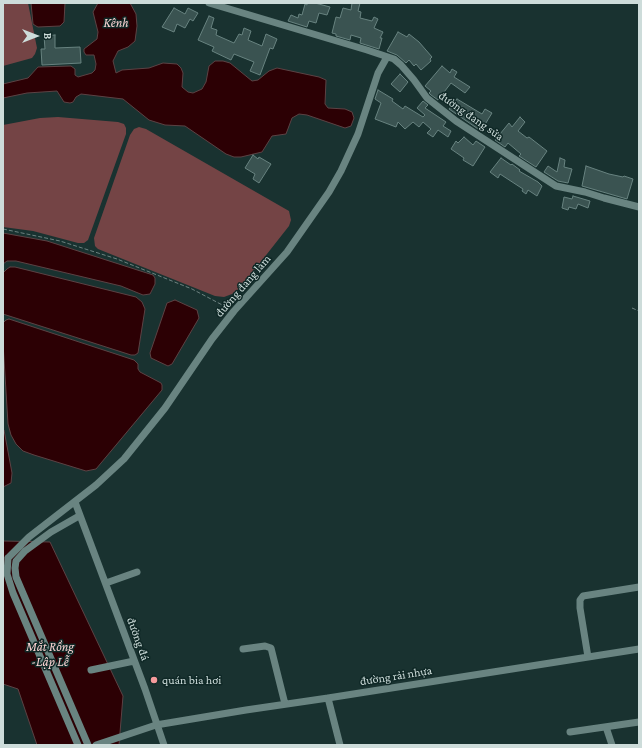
<!DOCTYPE html>
<meta charset="utf-8">
<style>
body{margin:0}
#map{position:relative;width:642px;height:748px;overflow:hidden;background:#193230;font-family:"Crimson Pro",serif}
canvas{display:block}
.frame{position:absolute;inset:0;border:4px solid #cddcda;pointer-events:none}
.north{position:absolute;left:16px;top:16px;width:40px;height:40px;-webkit-text-stroke:3px #0f2826;paint-order:stroke;rotate:90deg;font-size:11px;font-weight:700;line-height:16px;text-align:center;color:#cddcda}
.north::after{content:'';display:block;margin:auto;width:14px;height:18px;background:#cddcda;clip-path:polygon(50% 0,100% 100%,50% 72%,0 100%)}
</style>
<div id="map">
<canvas width="642" height="748"></canvas>
<div class="frame"></div>
<div class="north">B</div>
</div>
<script>
const ctx = document.querySelector('canvas').getContext('2d');
ctx.lineJoin = 'round';
function paint(path, color) {
  ctx.fillStyle = color;
  ctx.fill(path, 'evenodd');
}
function shape(rows) {
  const path = new Path2D();
  for (const r of rows) {
    path.moveTo(r[0], r[1]);
    for (let i = 2; i < r.length; i += 2) path.lineTo(r[i], r[i + 1]);
  }
  return path;
}
function strokePath(path, color, width, dash) {
  ctx.strokeStyle = color;
  ctx.lineWidth = width;
  ctx.lineCap = dash ? 'butt' : 'round';
  ctx.setLineDash(dash || []);
  ctx.stroke(path);
}
function label(font, color, halo, rows, align = 'center') {
  ctx.font = font + ' "Crimson Pro",serif';
  ctx.lineWidth = 3;
  ctx.setLineDash([]);
  ctx.textBaseline = 'middle';
  ctx.strokeStyle = halo;
  ctx.fillStyle = color;
  for (const [text, x, y, turn = 0] of rows) {
    ctx.save();
    ctx.translate(x, y);
    ctx.rotate((+turn || 0) * Math.PI / 180);
    ctx.textAlign = isNaN(turn) ? turn : align;
    if (halo) ctx.strokeText(text, 0, 0);
    ctx.fillText(text, 0, 0);
    ctx.restore();
  }
}
paint(shape([
 [3,3,28,3,37,48,35,54,32,58,3,66],
 [58,117,118,122,124,124,126,128,126,134,88,240,84,243,78,243,33,231,3,227,3,125,40,118],
 [139,127,146,129,289,211,291,220,289,226,241,287,232,294,224,297,215,296,98,249,95,246,94,238,130,135,134,129]
]), '#744445');
const water = shape([
 [31,3,65,3,64,22,60,26,38,27,36,26,33,24,31,3],
 [98,3,130,3,136,14,137,26,135,41,128,47,118,51,113,61,116,73,122,70,149,68,163,63,177,64,181,68,183,73,182,87,188,92,193,93,202,89,206,82,209,66,215,61,223,61,230,63,252,81,258,80,269,71,277,68,319,77,326,80,325,104,328,108,345,109,352,112,354,118,351,126,345,128,307,115,299,114,292,118,286,134,272,136,262,152,241,157,234,157,226,154,185,126,165,125,149,120,123,99,81,94,76,97,73,102,70,103,64,102,57,91,27,93,3,98,3,84,28,78,38,67,71,66,75,69,75,75,78,77,92,73,95,70,96,64,94,55,86,55,84,52,84,49,97,39,98,32,93,12,98,3],
 [3,233,47,241,153,275,155,278,155,284,150,294,143,295,121,286,16,261,7,261,3,264,3,233],
 [10,267,15,267,136,297,142,302,145,309,138,353,135,355,131,355,3,314,3,273,7,269,10,267],
 [175,300,197,310,199,318,172,364,168,366,151,358,150,353,167,303,175,300],
 [9,319,134,360,138,364,138,369,140,372,161,383,162,385,162,390,96,469,86,471,34,455,23,451,16,444,11,435,8,424,3,343,3,323,6,320,9,319],
 [3,429,4,430,12,473,11,483,3,487,3,429],
 [3,541,50,542,123,696,119,745,37,745,18,689,3,684,3,541]
]);
paint(water, '#2c0004');
strokePath(water, '#5c4244', 1);
const building = shape([
 [307,3,315,3,330,7,327,15,319,13,316,23,309,21,307,27,288,21,291,15,298,18,299,14,302,15,305,4,307,5,307,3],
 [352,3,360,3,358,11,361,12,360,18,372,21,374,17,378,19,374,28,383,32,380,38,382,38,379,49,360,43,361,38,351,35,350,40,336,36,336,34,332,33,336,17,340,18,343,8,351,10,352,3],
 [174,8,185,14,188,8,198,13,193,21,190,19,185,28,177,24,174,32,162,27,174,8],
 [209,16,214,18,211,28,217,30,216,35,234,43,239,34,242,35,244,28,251,31,248,40,262,46,266,34,277,39,273,49,270,48,260,75,250,71,254,62,234,54,231,60,212,51,214,47,198,40,209,16],
 [398,32,407,37,409,34,419,42,432,57,430,59,431,61,421,70,416,64,414,66,409,60,406,63,397,55,387,51,398,32],
 [55,35,55,48,80,47,81,63,42,65,41,49,45,49,44,36,55,35],
 [442,66,450,73,452,69,457,72,454,77,470,87,465,93,451,83,438,100,431,95,429,93,431,91,425,86,442,66],
 [400,74,408,82,400,92,391,84,400,74],
 [378,90,393,99,392,101,403,109,405,106,423,117,425,115,417,108,423,101,428,105,425,108,446,122,443,126,451,131,448,137,438,130,433,137,427,133,431,129,423,122,419,127,413,122,405,129,398,122,396,127,375,119,381,103,375,99,378,90],
 [457,99,482,114,485,109,492,113,481,131,449,109,457,99],
 [520,117,525,122,518,131,527,138,529,137,547,151,536,167,519,156,521,154,508,143,505,147,495,140,509,123,512,127,520,117],
 [464,137,473,145,476,141,485,147,473,166,463,160,464,158,451,149,456,141,458,143,464,137],
 [253,155,258,159,259,157,271,164,259,183,253,179,255,174,245,168,253,155],
 [501,158,511,165,512,164,520,170,519,171,538,182,542,186,537,196,528,190,526,194,522,191,523,189,500,174,498,178,490,172,501,158],
 [560,158,565,160,564,167,572,169,568,183,558,181,544,172,548,166,557,172,560,158],
 [586,166,609,174,623,177,624,176,633,179,627,199,582,186,586,166],
 [573,196,590,201,588,208,578,204,576,209,569,207,568,210,562,208,564,197,572,199,573,196]
]);
paint(building, '#3a5351');
strokePath(building, '#688380', 1);
strokePath(shape([
 [3,229,60,241,117,259,192,289,228,308],
 [632,308,639,311]
]), '#6d8280', 1, [4, 2]);
strokePath(shape([
 [209,3,367,50,394,59,401,65,414,80,427,98,456,121,556,186,585,192,604,198,639,207],
 [75,502,145,689,164,745],
 [79,516,51,532,25,551,16,561,15,568,16,577,88,745],
 [8,558,29,537,96,485,124,459,165,408,212,339,234,311,287,252,329,192,341,171,358,134,378,73,387,57],
 [8,558,7,574,13,593,78,745],
 [106,583,137,572],
 [243,649,265,646,271,648,285,704],
 [588,657,580,608,580,600,583,596,639,587],
 [91,670,134,661],
 [328,698,340,745],
 [606,727,612,745],
 [570,732,639,722],
 [96,745,156,725,246,710,328,698,639,649]
]), '#698481', 7);
for (const [x, y, r, color] of [
 [154,680,4,"#f59b9c"]
]) {
  const dot = new Path2D();
  dot.arc(x, y, r, 0, 2 * Math.PI);
  ctx.fillStyle = color;
  ctx.fill(dot);
  strokePath(dot, '#0f2826', 1.5);
}
label('12px', '#cddcda', '#0f2826', [
 ["đường đang sửa",471,116,35],
 ["đường đang làm",243,286,-49],
 ["đường đá",138,639,70],
 ["đường rải nhựa",396,676,-9]
]);
label('12px', '#cddcda', '#0f2826', [
 ["quán bia hơi",162,680]
], 'left');
label('italic 13px', '#f8d1d1', '#0f2826', [
 ["Kênh",116,23],
 ["Mắt Rồng",50,647],
 ["-Lập Lễ",50,662]
]);
</script>
